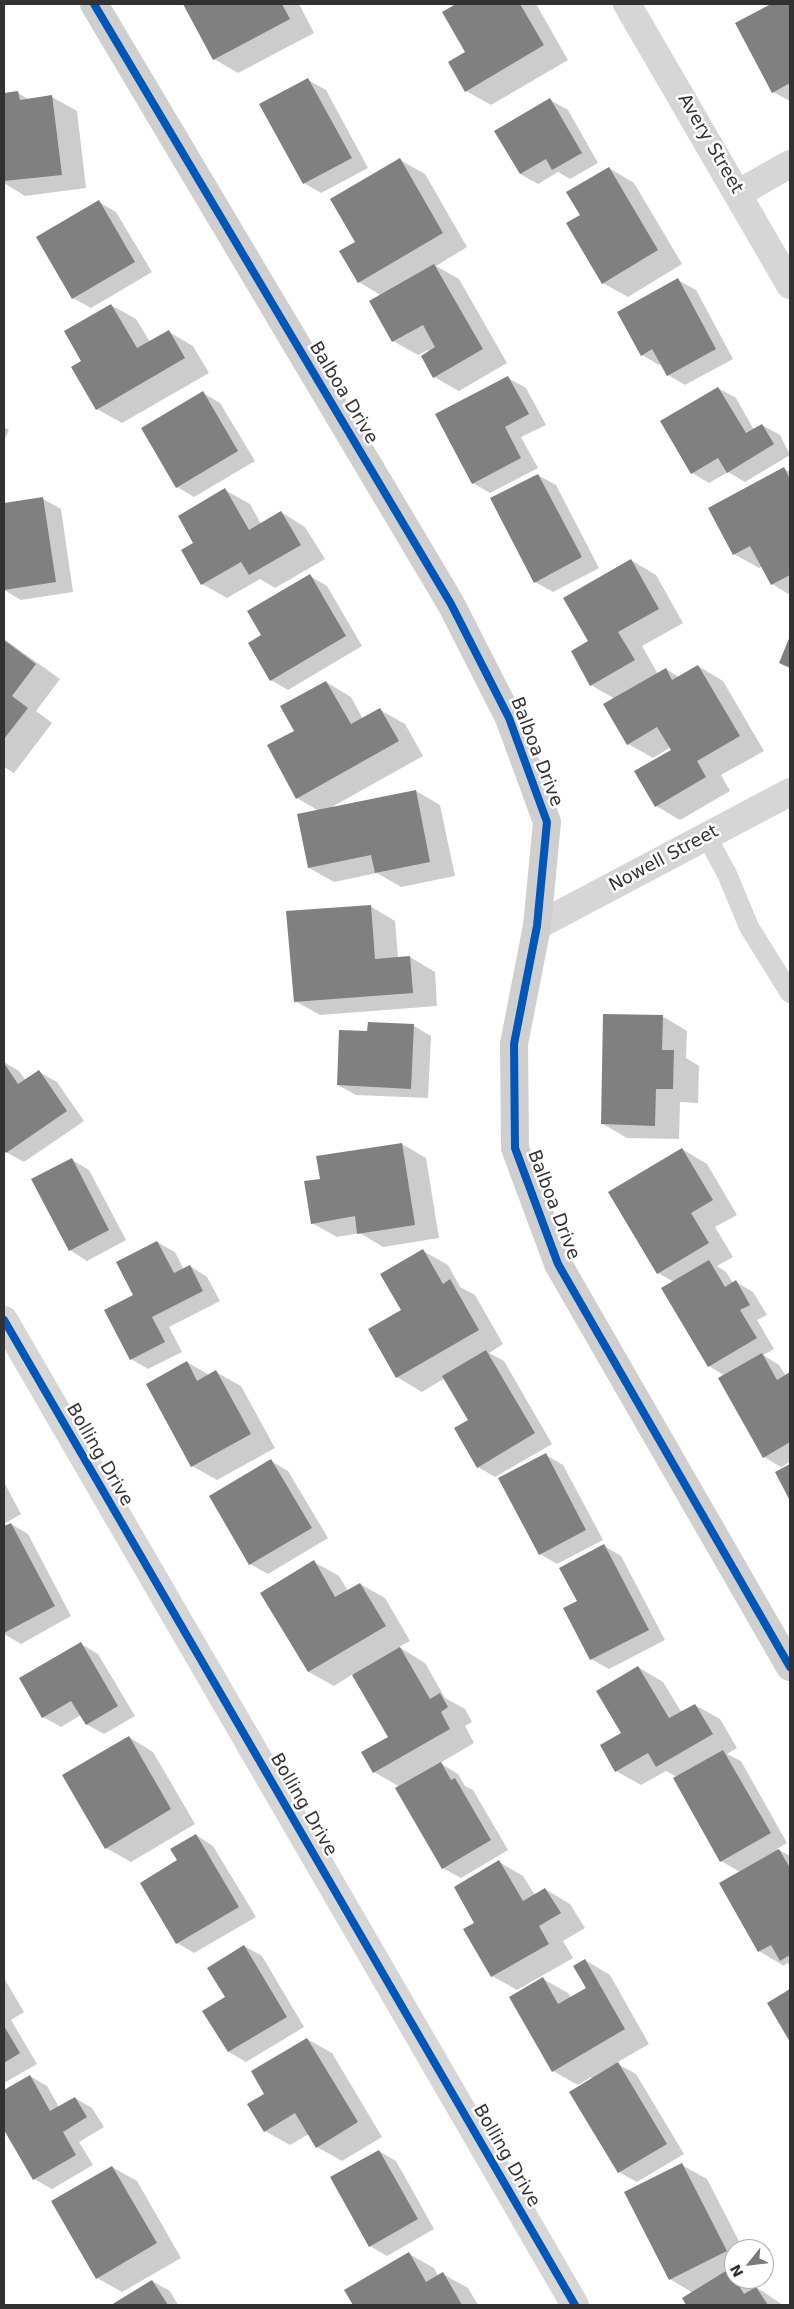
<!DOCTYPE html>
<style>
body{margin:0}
#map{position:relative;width:794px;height:2309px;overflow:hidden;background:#fff;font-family:"DejaVu Sans",sans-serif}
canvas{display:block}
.frame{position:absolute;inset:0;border:5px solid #323232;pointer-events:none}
.north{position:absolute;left:724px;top:2239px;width:50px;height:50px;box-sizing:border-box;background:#fff;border:1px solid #adadad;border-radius:50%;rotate:241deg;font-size:14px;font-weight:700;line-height:20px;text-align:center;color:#323232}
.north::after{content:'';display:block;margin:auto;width:18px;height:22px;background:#7a7a7a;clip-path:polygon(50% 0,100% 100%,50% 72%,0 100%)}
</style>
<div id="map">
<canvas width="794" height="2309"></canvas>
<div class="frame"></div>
<div class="north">N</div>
</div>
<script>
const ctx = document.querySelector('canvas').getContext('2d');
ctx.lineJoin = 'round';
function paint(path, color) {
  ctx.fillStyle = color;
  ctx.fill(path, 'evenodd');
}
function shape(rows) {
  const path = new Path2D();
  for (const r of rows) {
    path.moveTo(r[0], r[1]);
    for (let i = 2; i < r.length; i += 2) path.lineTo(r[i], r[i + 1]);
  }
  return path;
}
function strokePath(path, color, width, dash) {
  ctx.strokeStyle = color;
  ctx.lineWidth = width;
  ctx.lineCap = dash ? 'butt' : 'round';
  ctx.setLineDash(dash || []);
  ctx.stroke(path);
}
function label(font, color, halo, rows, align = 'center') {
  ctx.font = font + ' "DejaVu Sans",sans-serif';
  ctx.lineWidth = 5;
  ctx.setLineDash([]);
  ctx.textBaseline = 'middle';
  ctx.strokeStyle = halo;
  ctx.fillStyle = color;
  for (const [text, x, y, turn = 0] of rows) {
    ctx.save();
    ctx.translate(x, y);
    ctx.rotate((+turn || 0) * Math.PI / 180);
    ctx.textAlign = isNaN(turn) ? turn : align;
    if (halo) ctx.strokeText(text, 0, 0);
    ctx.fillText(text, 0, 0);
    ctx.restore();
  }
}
paint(shape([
 [185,4,299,4,314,33,238,73,214,59],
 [458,4,536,4,568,60,491,105,466,91,467,53,443,12],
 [774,4,790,4,790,101,773,92,737,24],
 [308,80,326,90,368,168,321,193,304,183],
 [18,93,30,100,52,97,77,111,86,188,25,196,4,183,4,94],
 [550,100,568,110,598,163,570,179,558,172,538,184,520,174],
 [400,160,425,174,467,247,436,266,459,279,507,363,459,391,434,377,428,350,418,355,393,341,382,296,359,282,357,243],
 [609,168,634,183,682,264,628,297,603,283,581,215],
 [99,202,116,212,152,272,91,308,73,298],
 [678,280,696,290,733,359,685,385,668,375,661,363,659,365,642,355],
 [111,305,136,319,150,342,169,332,193,346,209,373,122,423,97,409,83,361],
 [508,378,526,388,546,425,521,437,538,468,490,493,473,483],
 [718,388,736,398,754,430,762,425,780,435,790,455,745,482,728,472,709,483,692,473],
 [203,393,220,403,255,461,194,497,177,487],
 [4,427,9,430,4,440],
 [784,469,790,472,790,595,772,584,763,566,759,568,734,554],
 [538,475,556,485,599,568,553,592,535,582],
 [225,490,250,504,261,524,281,512,305,527,325,559,275,588,260,579,227,598,202,584,195,543],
 [43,499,61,509,73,592,21,600,4,590,4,505],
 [631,560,656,575,683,623,642,646,658,674,666,669,679,677,698,666,723,681,764,751,721,775,730,791,680,820,656,806,672,750,671,747,653,758,628,744,615,699,591,685,590,642],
 [310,576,327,586,362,646,288,690,271,680,263,635],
 [4,639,60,679,36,711,52,723,14,773,4,767],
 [326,682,351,697,363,719,380,710,405,724,423,756,330,808,416,791,440,805,455,876,401,887,377,873,334,882,309,868,319,811,297,798,295,731],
 [370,906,395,921,398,958,410,957,435,972,437,1006,320,1015,295,1001],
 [662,1016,687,1031,686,1058,699,1066,698,1103,680,1102,679,1139,627,1138,603,1124],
 [414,1026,431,1036,428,1098,356,1095,338,1085],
 [4,1062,19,1071,26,1081,39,1072,57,1082,84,1121,24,1162,6,1152,4,1148],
 [402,1144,426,1158,439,1238,383,1247,360,1233,337,1237,312,1223],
 [682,1149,707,1164,737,1215,715,1227,733,1257,717,1266,726,1272,733,1283,736,1282,753,1292,767,1315,757,1320,774,1349,763,1355,779,1365,786,1376,790,1373,790,1462,781,1467,764,1457,725,1376,709,1366,663,1289,674,1282,658,1273],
 [72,1160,89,1170,126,1240,87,1261,70,1250],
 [157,1242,175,1252,184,1270,190,1266,207,1277,220,1301,169,1327,182,1352,148,1369,131,1359],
 [423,1251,448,1265,460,1287,475,1295,503,1344,489,1353,504,1361,552,1444,495,1477,478,1467,470,1420,445,1378,422,1392,397,1377,369,1330,403,1310],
 [187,1362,209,1375,216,1372,241,1386,275,1448,217,1480,192,1466],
 [546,1455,563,1465,603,1540,557,1564,540,1554],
 [271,1461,288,1471,328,1538,268,1574,250,1564],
 [4,1482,21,1514,4,1524],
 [11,1524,28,1534,71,1616,21,1644,4,1634,4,1528],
 [604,1546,621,1556,665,1640,609,1669,591,1659,565,1609,579,1602],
 [314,1562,339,1576,348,1591,360,1584,385,1598,410,1641,399,1647,425,1663,445,1698,465,1709,472,1722,465,1726,474,1743,440,1763,458,1774,465,1786,473,1790,508,1850,461,1878,443,1868,400,1787,374,1772,389,1737,353,1674,334,1686,309,1672],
 [81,1644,98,1654,135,1716,104,1734,86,1724,81,1715,61,1727,43,1717,21,1679],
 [638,1667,663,1682,682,1713,695,1705,720,1719,737,1748,727,1754,741,1761,787,1843,777,1849,790,1856,790,1965,787,1963,784,1966,759,1951,740,1872,721,1861,677,1777,666,1771,641,1785,616,1771,622,1734],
 [129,1737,153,1752,195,1824,131,1862,106,1848],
 [196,1835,213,1846,256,1917,194,1953,177,1943,179,1861],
 [499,1862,523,1876,535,1895,545,1889,570,1904,585,1928,563,1941,573,1958,517,1990,492,1976,476,1923],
 [244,1946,262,1956,304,2027,246,2062,229,2052],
 [585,1960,610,1975,649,2044,616,2063,636,2074,684,2154,637,2182,619,2172,571,2092,592,2079,591,2077,578,2085,553,2071,543,1979,568,1993,571,1998,588,1988],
 [4,1978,24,2012,11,2020,37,2064,4,2083],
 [307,2039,332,2053,382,2137,342,2161,317,2147,309,2134,290,2145,265,2131,266,2094],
 [30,2076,47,2086,59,2107,75,2098,92,2108,104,2127,79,2142,93,2165,52,2189,34,2179,4,2128,4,2092],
 [379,2151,396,2161,434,2229,387,2256,370,2246],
 [682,2165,707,2179,743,2249,734,2249,734,2279,744,2279,783,2305,688,2305,684,2298,693,2293,670,2279],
 [112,2167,137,2181,181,2258,122,2292,97,2278],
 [409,2254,434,2268,438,2276,443,2274,468,2288,478,2305,355,2305,346,2290],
 [152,2281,170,2291,178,2305,113,2305]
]), '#0003');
paint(shape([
 [183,4,282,4,290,19,213,60],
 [456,4,520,4,544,45,465,92,448,62,465,52,442,12],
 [771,4,790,4,790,83,772,93,735,23],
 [308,78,352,158,303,184,259,104],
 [18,91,20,100,52,95,62,175,4,181,4,93],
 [550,98,582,153,552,170,546,159,520,174,494,131],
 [400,158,443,233,358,283,339,251,355,242,330,199],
 [609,167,658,250,602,284,566,223,580,215,566,192],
 [99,200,135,262,72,299,36,237],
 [434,264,483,349,433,378,421,356,435,347,423,325,392,342,369,301],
 [678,278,716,349,667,376,652,349,641,356,617,312],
 [111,304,137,348,169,330,185,358,96,410,71,367,81,361,64,331],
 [508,376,529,414,505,427,521,458,472,484,435,414],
 [718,387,746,433,762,424,774,444,727,473,718,458,691,474,660,421],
 [203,391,238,451,176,488,141,428],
 [784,467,790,479,790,575,771,585,750,546,733,555,708,508],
 [538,474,582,557,534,583,490,498],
 [225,488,249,530,281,511,301,545,249,575,241,562,201,585,181,550,193,543,178,516],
 [43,497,56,582,4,590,4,503],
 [631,559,659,609,618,632,635,660,590,686,571,651,588,641,563,598],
 [310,574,346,636,270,681,248,643,261,635,247,611],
 [790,636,790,668,779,663],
 [4,640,36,664,12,696,28,708,4,739],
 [698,665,740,736,697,761,706,777,655,807,634,771,671,750,657,727,627,745,603,704,666,668,672,680],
 [326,681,351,724,380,708,399,741,296,799,267,745,294,731,280,706],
 [416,790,430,862,375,873,371,855,308,868,297,814],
 [371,905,375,959,410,956,413,993,294,1002,286,911],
 [603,1014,663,1015,662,1050,674,1050,673,1089,656,1089,655,1126,601,1124],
 [368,1022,414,1024,411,1089,337,1085,339,1030,367,1031],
 [4,1063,18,1084,39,1070,67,1111,6,1153,4,1150],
 [402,1143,415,1225,357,1234,355,1216,311,1224,304,1181,320,1179,316,1156],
 [682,1148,713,1200,691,1213,709,1243,657,1274,608,1192],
 [72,1158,109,1230,69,1251,31,1179],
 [157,1241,174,1273,190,1265,203,1291,152,1317,165,1342,130,1360,104,1310,133,1295,116,1262],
 [423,1249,443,1284,450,1279,479,1330,396,1378,368,1329,401,1310,380,1274],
 [709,1260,725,1287,736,1280,750,1305,740,1310,757,1338,708,1367,661,1288],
 [486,1350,535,1433,477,1468,454,1428,468,1420,442,1376],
 [762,1353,777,1380,790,1372,790,1442,763,1458,718,1378],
 [187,1361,197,1381,216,1370,251,1434,191,1467,146,1384],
 [546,1453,586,1530,539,1555,498,1478],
 [271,1459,312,1528,249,1565,209,1496],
 [790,1464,790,1501,775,1472],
 [11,1523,55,1606,4,1633,4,1526],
 [604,1544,649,1630,590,1660,563,1608,577,1601,559,1568],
 [314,1560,335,1597,360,1583,386,1626,308,1672,260,1593],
 [81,1642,118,1706,86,1725,71,1701,42,1718,19,1678],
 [400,1647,430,1699,440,1693,448,1707,441,1712,450,1729,373,1773,361,1752,388,1737,352,1675],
 [638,1666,669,1718,695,1704,713,1734,656,1767,648,1753,615,1772,600,1745,621,1733,596,1691],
 [129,1736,171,1809,105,1849,62,1775],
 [723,1750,771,1833,720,1862,673,1778],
 [441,1762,451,1780,455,1778,491,1840,442,1869,395,1788],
 [196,1834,239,1907,176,1944,140,1883,177,1860,170,1849],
 [779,1849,790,1868,790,1955,780,1961,771,1945,758,1952,719,1883],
 [499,1860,523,1901,545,1888,561,1913,539,1926,549,1944,491,1977,463,1929,474,1923,454,1887],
 [244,1945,287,2017,228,2052,202,2011,225,1997,207,1968],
 [585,1959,625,2029,552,2072,509,1997,543,1977,558,2004,586,1988,573,1966],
 [790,1989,790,2042,767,2003],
 [4,2026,20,2053,4,2063],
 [307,2038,358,2122,316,2148,295,2113,264,2132,247,2104,264,2094,251,2071],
 [618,2062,667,2144,618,2173,569,2092],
 [30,2075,50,2111,75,2097,87,2117,63,2132,76,2155,33,2180,4,2130,4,2090],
 [379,2150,418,2219,369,2247,330,2177],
 [682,2163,727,2251,669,2280,624,2192],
 [112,2166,157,2243,96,2279,51,2201],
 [409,2252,426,2282,443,2272,462,2305,353,2305,344,2290],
 [729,2269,744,2294,756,2287,768,2305,686,2305,682,2298],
 [152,2280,168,2305,111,2305]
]), '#808080');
strokePath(shape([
 [707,837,727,874,749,927,790,993]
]), '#d6d6d6', 20);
strokePath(shape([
 [627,4,790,285],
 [739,193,790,164],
 [537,926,790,792],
 [4,1320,575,2305]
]), '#d6d6d6', 28);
strokePath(shape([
 [94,4,451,604,509,718,547,822,537,926,514,1044,515,1148,558,1264,790,1667]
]), '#cfcfcf', 28);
strokePath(shape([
 [94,4,451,604,509,718,547,822,537,926,514,1044,515,1148,558,1264,790,1667],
 [4,1320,575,2305]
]), '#0057b8', 8);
label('18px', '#323232', '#fff', [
 ["Avery Street",710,144,60],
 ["Balboa Drive",343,393,59],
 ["Balboa Drive",536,752,69],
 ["Nowell Street",664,859,-28],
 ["Balboa Drive",553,1205,69],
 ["Bolling Drive",99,1455,60],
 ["Bolling Drive",303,1805,60],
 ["Bolling Drive",506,2156,60]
]);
</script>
